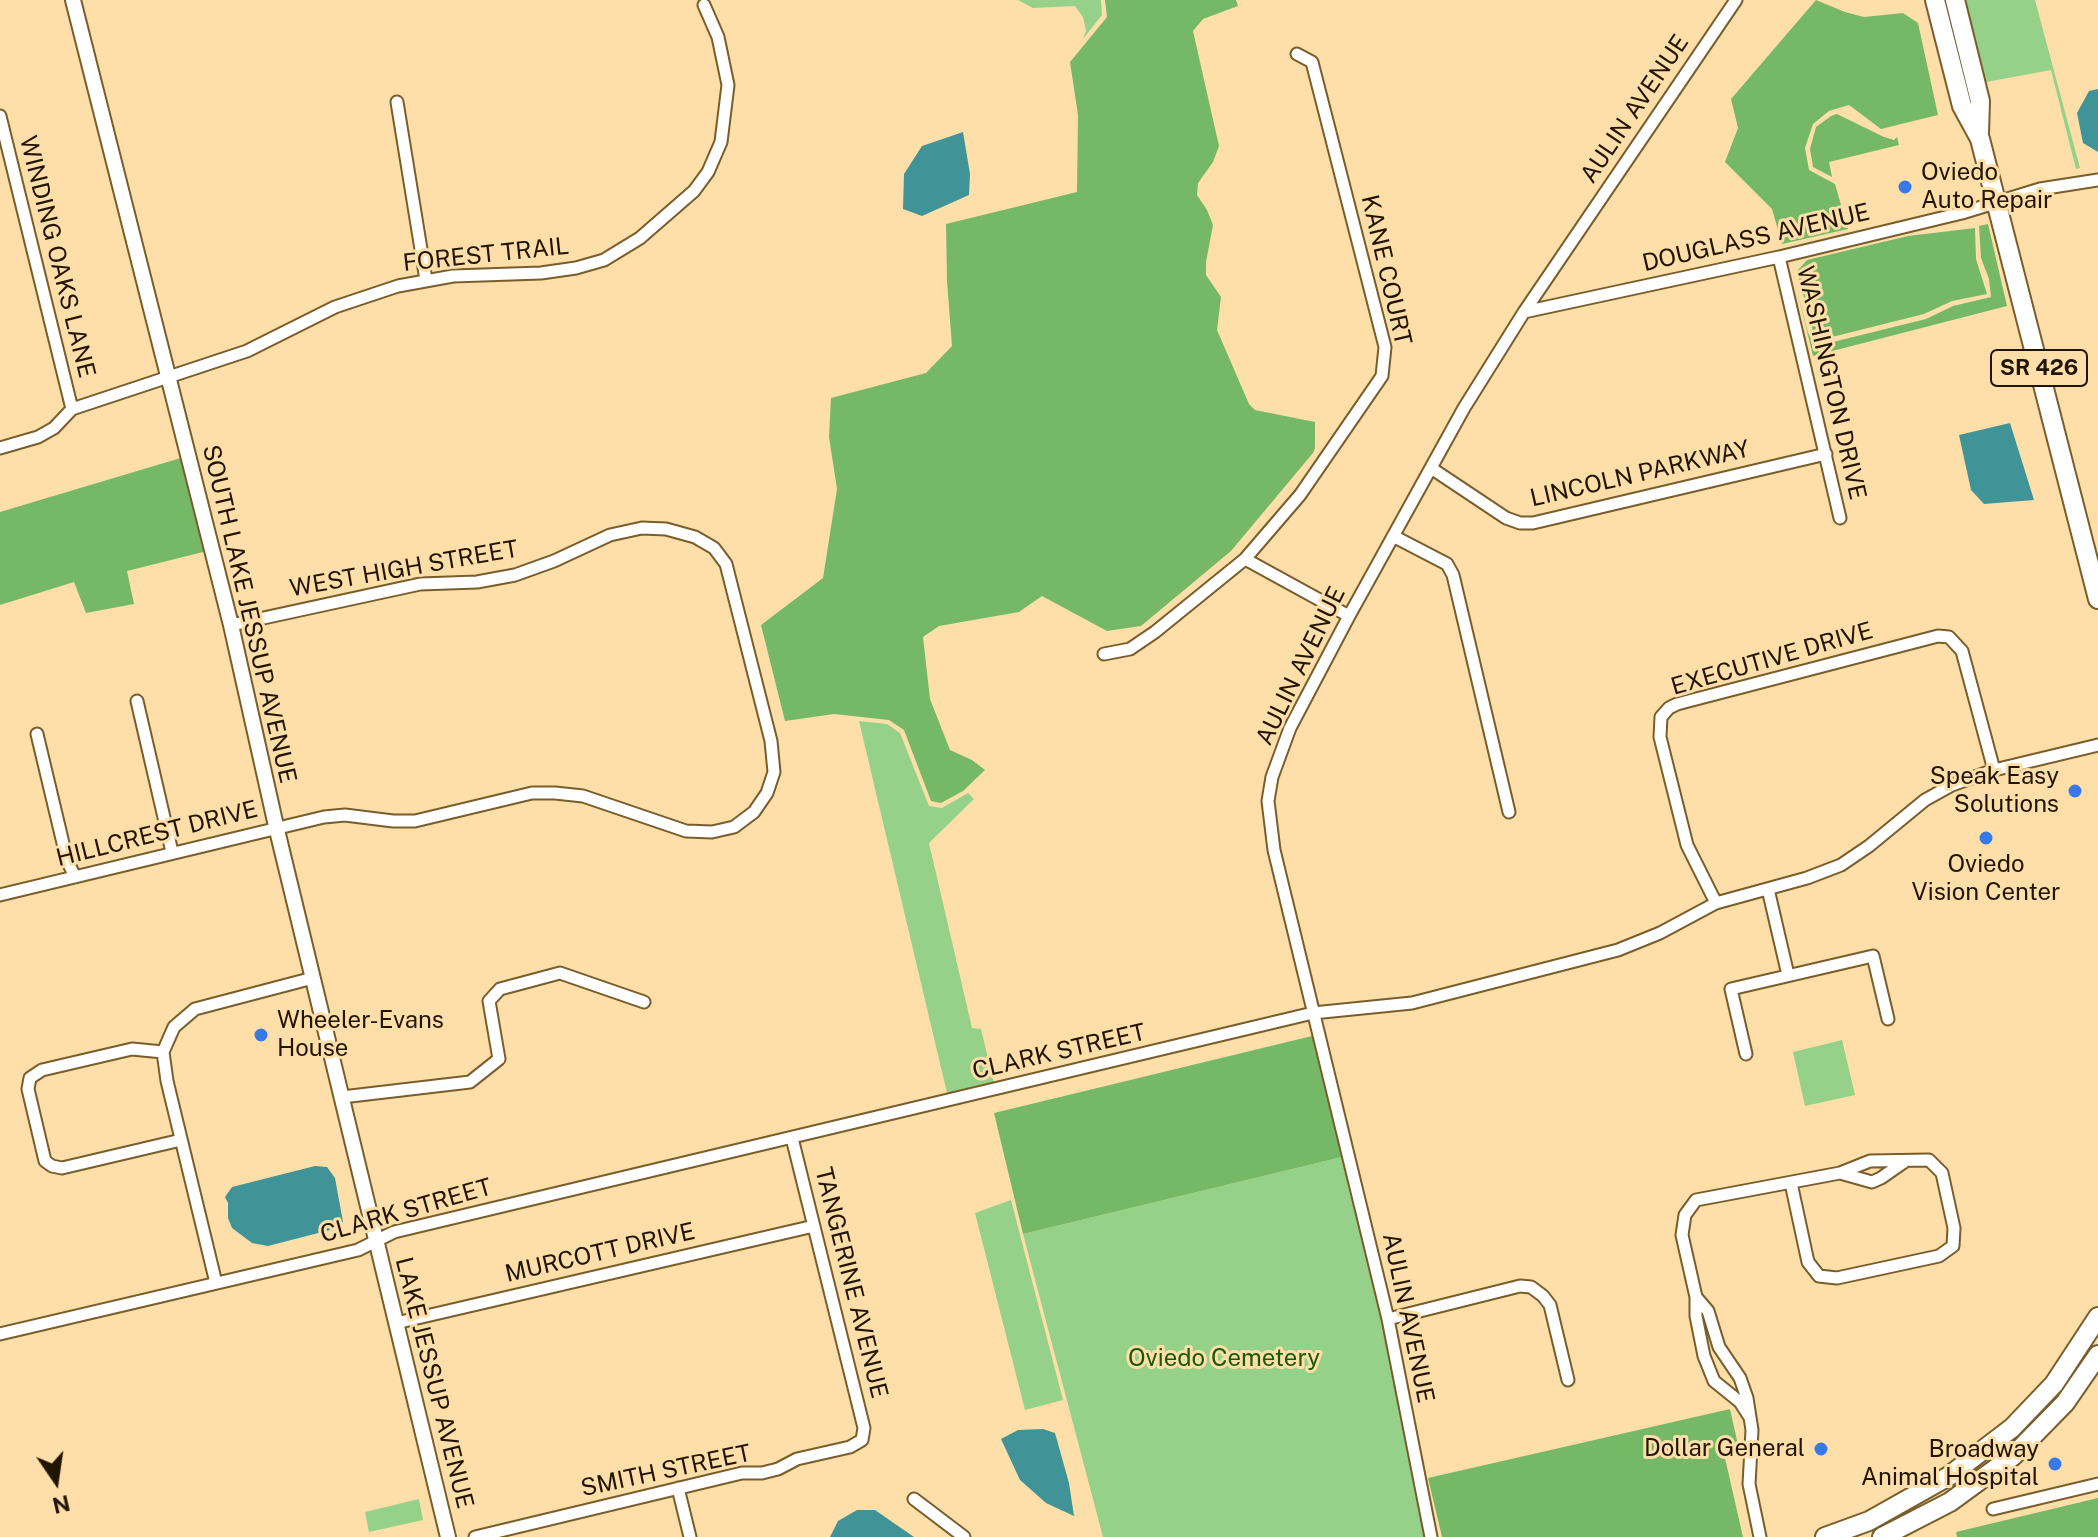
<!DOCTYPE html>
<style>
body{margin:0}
#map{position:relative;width:2098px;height:1537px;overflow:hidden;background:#fedea9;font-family:"Public Sans",sans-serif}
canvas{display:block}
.north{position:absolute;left:16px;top:1441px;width:80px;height:80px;-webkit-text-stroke:6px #fedea9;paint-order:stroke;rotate:167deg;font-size:22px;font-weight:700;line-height:32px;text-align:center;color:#211502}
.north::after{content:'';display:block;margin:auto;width:28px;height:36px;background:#211502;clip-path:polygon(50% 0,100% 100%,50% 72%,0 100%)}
</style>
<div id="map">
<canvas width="2098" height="1537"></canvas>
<div class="north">N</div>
</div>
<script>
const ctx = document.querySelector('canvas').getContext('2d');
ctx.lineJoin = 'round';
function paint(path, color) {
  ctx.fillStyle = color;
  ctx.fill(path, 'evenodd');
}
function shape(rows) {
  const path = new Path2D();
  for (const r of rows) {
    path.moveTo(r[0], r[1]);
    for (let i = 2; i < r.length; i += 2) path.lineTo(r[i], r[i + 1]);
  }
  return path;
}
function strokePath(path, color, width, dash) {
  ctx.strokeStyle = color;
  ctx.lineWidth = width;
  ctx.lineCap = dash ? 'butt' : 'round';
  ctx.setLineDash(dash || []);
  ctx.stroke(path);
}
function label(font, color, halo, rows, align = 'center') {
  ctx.font = font + ' "Public Sans",sans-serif';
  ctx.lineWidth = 6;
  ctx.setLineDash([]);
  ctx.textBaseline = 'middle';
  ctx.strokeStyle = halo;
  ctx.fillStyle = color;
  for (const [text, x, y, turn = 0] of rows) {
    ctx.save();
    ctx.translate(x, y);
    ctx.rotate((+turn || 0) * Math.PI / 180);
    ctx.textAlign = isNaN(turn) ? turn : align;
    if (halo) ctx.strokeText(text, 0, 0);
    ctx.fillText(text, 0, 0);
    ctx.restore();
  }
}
paint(shape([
 [1018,0,1101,0,1102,15,1083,39,1086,31,1083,17,1075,6,1033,8],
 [1961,0,2035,0,2080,168,2076,169,2051,70,1981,83],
 [859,721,887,724,900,733,929,806,942,808,968,793,974,799,929,843,972,1028,981,1029,994,1083,947,1093],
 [1842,1040,1855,1095,1805,1106,1793,1052],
 [1342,1157,1383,1326,1426,1537,1103,1537,1023,1234],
 [1011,1200,1063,1400,1025,1410,975,1213],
 [419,1499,423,1520,369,1532,365,1512]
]), '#96d189');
paint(shape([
 [1105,0,1236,0,1238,6,1203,19,1193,31,1219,146,1213,162,1198,183,1197,195,1207,210,1213,225,1206,262,1206,275,1221,297,1217,330,1249,404,1255,410,1315,422,1315,448,1313,453,1231,551,1141,626,1107,631,1042,596,1019,612,939,626,923,637,930,699,950,750,972,760,985,770,963,791,941,803,931,801,904,730,889,720,834,714,785,721,761,625,823,578,837,489,829,437,831,398,926,373,952,346,947,281,946,224,1077,192,1078,115,1070,62,1107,17],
 [1816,0,1845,12,1864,17,1903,13,1918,23,1938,115,1881,129,1849,105,1829,111,1813,124,1805,148,1809,170,1835,184,1848,229,1782,244,1772,209,1725,162,1738,128,1731,99],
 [1837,114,1884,137,1894,140,1897,137,1899,145,1829,162,1832,177,1813,167,1810,149,1816,127,1831,116],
 [1988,224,2007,306,1813,356,1795,282,1808,333,1812,337,1833,342,1926,319,1953,306,1991,297,1989,279,1981,258,1979,226],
 [1975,228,1976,259,1987,294,1952,301,1924,314,1832,337,1813,332,1797,271,1807,260,1908,236],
 [184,457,207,551,127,571,134,604,86,613,74,582,0,605,0,512],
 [1312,1036,1342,1157,1023,1234,994,1113],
 [1730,1409,1740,1454,1725,1458,1743,1537,1442,1537,1428,1478],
 [2098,1498,2098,1537,1957,1537,1956,1532]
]), '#75b967');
paint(shape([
 [2098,89,2098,152,2083,143,2077,113,2089,91],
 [963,132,970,174,969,195,922,216,903,209,904,174,922,146],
 [2010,423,2034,500,1984,504,1971,490,1959,435],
 [315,1166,327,1167,335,1178,343,1222,330,1230,268,1246,252,1243,232,1228,228,1218,228,1203,225,1197,232,1187],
 [1043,1429,1055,1433,1069,1483,1074,1516,1046,1503,1020,1480,1001,1439,1018,1430],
 [857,1510,875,1510,914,1537,830,1537,838,1521]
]), '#409498');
const minor = shape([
 [397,102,426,280],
 [0,116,72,409],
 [1779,257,1840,518],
 [1524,312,1779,257,1962,213,2040,189,2098,180],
 [0,448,38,437,54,428,72,409,247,351,335,307,398,286,453,276,541,273,576,268,604,260,640,238,694,191,708,172,721,142,728,85,718,37,704,5],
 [1431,468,1506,518,1520,523,1533,523,1826,454],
 [1393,536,1447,564,1453,575,1509,812],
 [1245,559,1349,616],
 [1104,654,1130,649,1155,632,1245,559,1300,495,1382,376,1385,347,1312,62,1297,54],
 [137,701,172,852],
 [37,734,67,860,75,877],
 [1768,889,1788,975],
 [0,895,324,817,345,815,393,821,415,821,532,793,555,793,583,796,686,831,712,832,734,827,754,812,767,793,774,772,771,741,726,564,714,548,695,537,666,529,642,528,610,535,554,561,515,575,477,582,420,584,231,625],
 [1716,903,1687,845,1660,737,1661,717,1669,708,1677,704,1938,636,1949,637,1962,651,1994,770],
 [163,1052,132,1049,42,1070,30,1078,28,1089,45,1161,52,1166,62,1168,181,1140],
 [1746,1054,1731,989,1873,956,1888,1019],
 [342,1097,470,1082,499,1059,489,1001,500,989,560,973,644,1002],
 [1840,1173,1872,1182,1881,1178,1904,1162],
 [216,1283,167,1081,163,1052,174,1027,195,1009,313,978],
 [1696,1297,1708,1311,1719,1347,1740,1378,1747,1398,1752,1430,1749,1484,1760,1537],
 [1388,1319,1520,1286,1531,1287,1543,1296,1550,1305,1568,1380],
 [396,1323,814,1226],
 [0,1334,358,1250,394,1232,1313,1013,1412,1003,1618,950,1660,933,1716,903,1807,878,1841,865,1869,846,1925,800,1952,785,1994,770,2098,745],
 [1749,1416,1740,1402,1714,1381,1704,1356,1696,1316,1696,1297,1682,1235,1685,1215,1696,1200,1840,1173,1870,1161,1929,1160,1942,1173,1954,1228,1953,1246,1939,1256,1837,1278,1819,1276,1808,1262,1791,1183],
 [678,1488,690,1537],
 [914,1499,964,1537],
 [1993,1509,2098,1484],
 [475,1537,742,1473,762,1473,778,1469,797,1459,850,1447,862,1440,864,1428,792,1138],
 [1431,1537,1388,1319,1274,850,1268,801,1272,777,1290,728,1349,616,1464,408,1524,312,1736,0]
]);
const tertiary = shape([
 [73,0,231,625,276,826,448,1537]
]);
const primary = shape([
 [1935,0,1962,106,1980,139,2098,599],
 [1955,0,1980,101,1979,134],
 [1825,1537,1869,1521,1949,1476,2012,1428,2054,1384,2098,1317],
 [1882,1537,1950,1502,2013,1456,2065,1403,2098,1355]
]);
strokePath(minor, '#795d2b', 15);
strokePath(tertiary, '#795d2b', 18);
strokePath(primary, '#795d2b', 22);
strokePath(minor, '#fff', 11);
strokePath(tertiary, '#fff', 14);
strokePath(primary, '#fff', 18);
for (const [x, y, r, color] of [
 [1905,187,8,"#3779e7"],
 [2075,791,8,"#3779e7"],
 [1986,838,8,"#3779e7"],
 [261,1035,8,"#3779e7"],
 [1821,1449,8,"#3779e7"],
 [2055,1464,8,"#3779e7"]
]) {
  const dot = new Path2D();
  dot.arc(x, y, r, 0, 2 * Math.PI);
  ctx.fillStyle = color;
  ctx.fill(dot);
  strokePath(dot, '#fedea9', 3);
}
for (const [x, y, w] of [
 [2039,368,96]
]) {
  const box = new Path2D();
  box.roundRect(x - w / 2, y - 18, w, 36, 6);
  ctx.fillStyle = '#fedea9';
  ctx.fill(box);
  strokePath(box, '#211502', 2);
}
label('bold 22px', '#211502', null, [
 ["SR 426",2039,368]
]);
label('24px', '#211502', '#fedea9', [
 ["AULIN AVENUE",1635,109,-56],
 ["DOUGLASS AVENUE",1756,238,-13],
 ["FOREST TRAIL",486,255,-6],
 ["WINDING OAKS LANE",57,257,76],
 ["KANE COURT",1386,270,77],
 ["WASHINGTON DRIVE",1831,383,77],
 ["LINCOLN PARKWAY",1640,474,-13],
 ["WEST HIGH STREET",404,569,-10],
 ["SOUTH LAKE JESSUP AVENUE",249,614,77],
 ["EXECUTIVE DRIVE",1772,659,-16],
 ["AULIN AVENUE",1301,666,-64],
 ["HILLCREST DRIVE",157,834,-14],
 ["CLARK STREET",1059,1052,-13],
 ["CLARK STREET",406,1211,-16],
 ["MURCOTT DRIVE",600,1253,-13],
 ["TANGERINE AVENUE",851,1283,76],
 ["AULIN AVENUE",1408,1318,78],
 ["LAKE JESSUP AVENUE",434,1383,76],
 ["SMITH STREET",666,1471,-12]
]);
label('24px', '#211502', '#fedea9', [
 ["Oviedo",1921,173,"left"],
 ["Auto Repair",1921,201,"left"],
 ["Speak Easy",2059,777],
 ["Solutions",2059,805],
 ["Oviedo",1986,865,"center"],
 ["Vision Center",1986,893,"center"],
 ["Wheeler-Evans",277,1021,"left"],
 ["House",277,1049,"left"],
 ["Dollar General",1805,1449],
 ["Broadway",2039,1450],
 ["Animal Hospital",2039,1478]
], 'right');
label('24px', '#195b04', '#fedea9', [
 ["Oviedo Cemetery",1224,1359]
]);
</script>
